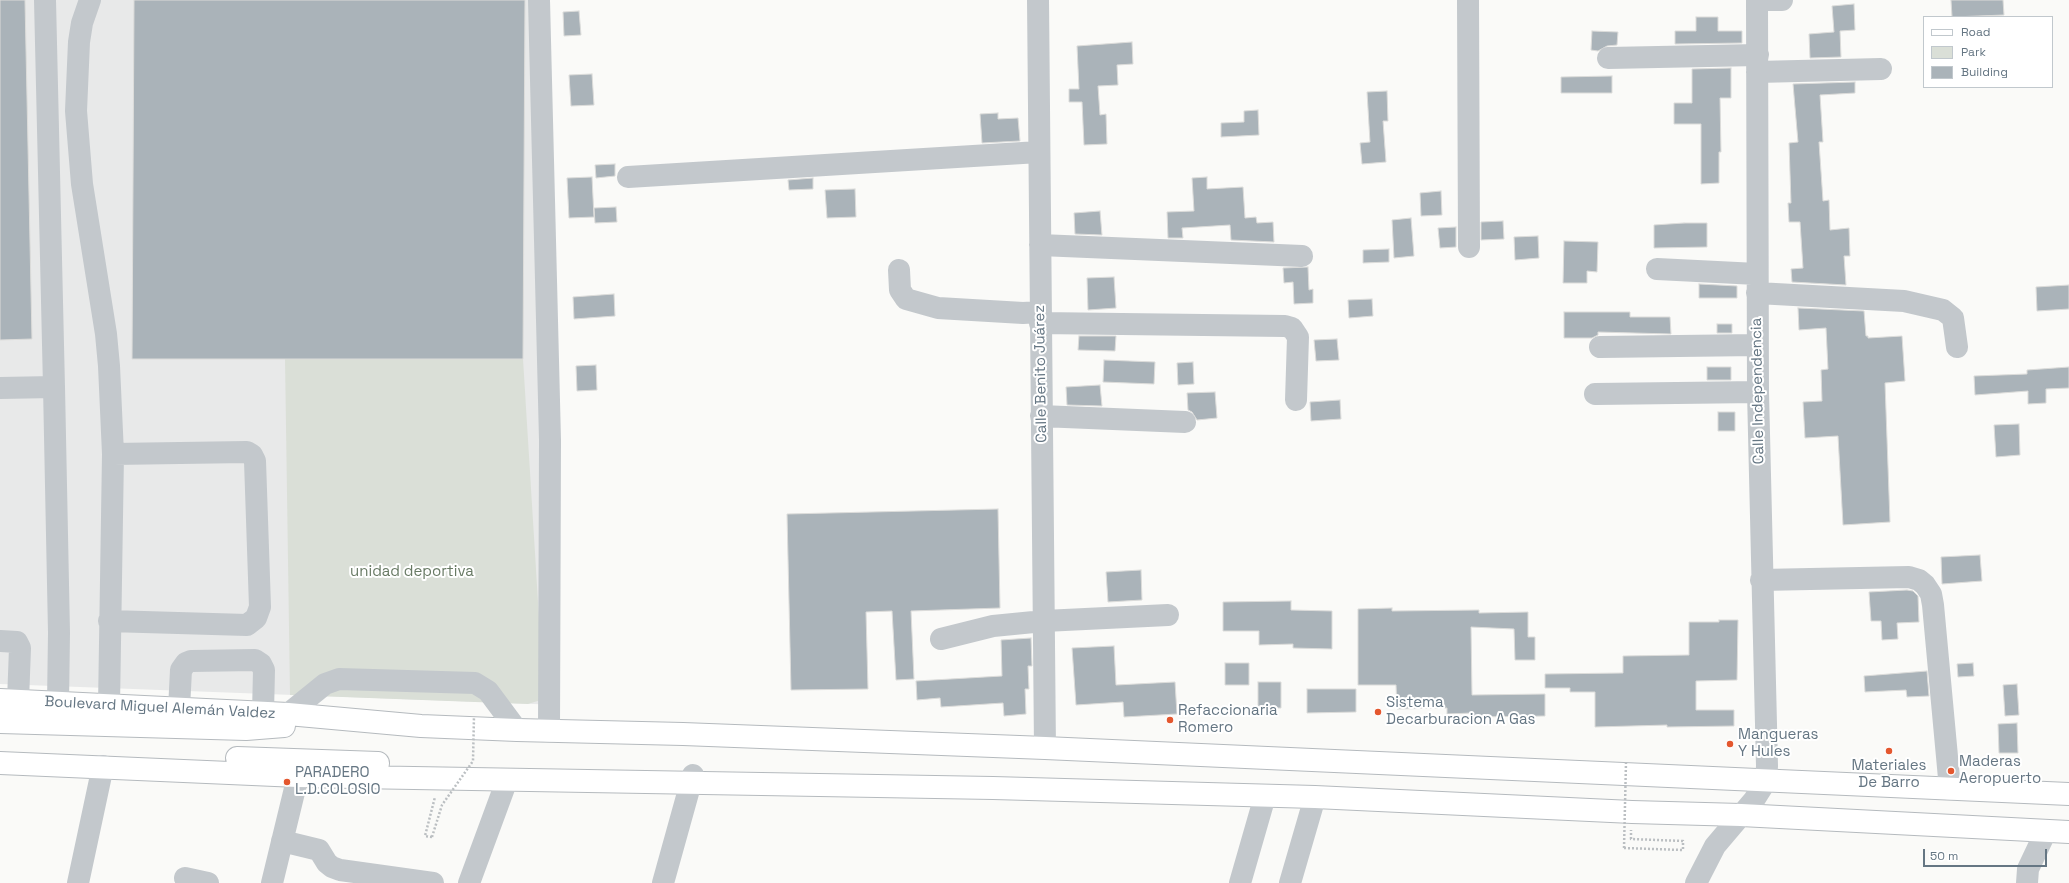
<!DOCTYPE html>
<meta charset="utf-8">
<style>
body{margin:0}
#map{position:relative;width:2069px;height:883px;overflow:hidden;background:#fafaf8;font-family:"Space Grotesk",sans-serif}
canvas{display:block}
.legend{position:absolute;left:1923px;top:16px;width:130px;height:72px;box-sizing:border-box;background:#fff;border:1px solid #c1c8cd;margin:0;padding:5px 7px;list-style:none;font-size:12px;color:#657683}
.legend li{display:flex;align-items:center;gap:8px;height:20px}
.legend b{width:20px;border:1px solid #c1c8cd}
.scale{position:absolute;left:1923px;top:849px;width:124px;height:18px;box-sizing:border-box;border:2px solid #657683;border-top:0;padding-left:5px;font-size:12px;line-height:14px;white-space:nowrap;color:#657683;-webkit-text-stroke:3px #fff;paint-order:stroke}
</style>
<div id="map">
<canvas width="2069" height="883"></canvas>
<ul class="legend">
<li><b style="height:5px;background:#fff"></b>Road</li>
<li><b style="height:11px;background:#dadfd7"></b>Park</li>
<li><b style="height:11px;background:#aab3b9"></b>Building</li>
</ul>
<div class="scale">50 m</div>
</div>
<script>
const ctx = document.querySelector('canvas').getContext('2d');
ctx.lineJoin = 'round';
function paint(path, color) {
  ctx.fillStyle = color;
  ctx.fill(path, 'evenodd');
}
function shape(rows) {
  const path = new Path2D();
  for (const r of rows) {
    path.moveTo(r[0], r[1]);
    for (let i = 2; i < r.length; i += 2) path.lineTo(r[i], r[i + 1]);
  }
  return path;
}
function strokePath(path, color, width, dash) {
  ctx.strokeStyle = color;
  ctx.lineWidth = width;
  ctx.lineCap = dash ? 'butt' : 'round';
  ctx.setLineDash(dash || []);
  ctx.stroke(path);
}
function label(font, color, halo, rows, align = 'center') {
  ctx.font = font + ' "Space Grotesk",sans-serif';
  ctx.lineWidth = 4;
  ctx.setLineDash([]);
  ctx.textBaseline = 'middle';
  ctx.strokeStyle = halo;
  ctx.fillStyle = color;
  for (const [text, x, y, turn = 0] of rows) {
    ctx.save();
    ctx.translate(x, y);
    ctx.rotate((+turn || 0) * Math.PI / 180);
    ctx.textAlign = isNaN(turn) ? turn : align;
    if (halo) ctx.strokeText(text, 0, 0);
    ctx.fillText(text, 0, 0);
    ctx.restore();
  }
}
paint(shape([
 [0,0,540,0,560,705,0,684]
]), '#e8e9e9');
paint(shape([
 [285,359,523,359,544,699,528,704,290,695]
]), '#dadfd7');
const building = shape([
 [0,0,25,0,32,339,0,340,0,0],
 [134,0,525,0,523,359,132,359,134,0],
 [1951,0,2003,0,2004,15,1952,17,1951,0],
 [1854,4,1855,30,1840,31,1841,57,1810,58,1809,34,1834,32,1832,6,1854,4],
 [579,11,581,35,564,36,563,12,579,11],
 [1696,17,1718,17,1718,31,1742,31,1742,43,1675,44,1675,31,1696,31,1696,17],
 [1592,31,1618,32,1617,45,1607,46,1598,51,1591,50,1592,31],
 [1132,42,1133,64,1117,65,1118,85,1098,86,1100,115,1106,114,1107,144,1084,145,1082,102,1069,102,1069,89,1079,89,1077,46,1132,42],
 [1731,68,1731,98,1720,98,1721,152,1719,152,1719,183,1701,184,1701,124,1674,124,1674,103,1692,103,1692,69,1731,68],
 [592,74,594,105,571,106,569,75,592,74],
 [1612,76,1612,93,1561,93,1561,77,1612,76],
 [1855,82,1855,93,1820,95,1823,142,1819,142,1823,201,1829,200,1830,230,1849,228,1850,256,1844,256,1846,285,1792,282,1791,269,1803,268,1800,222,1789,222,1788,203,1791,203,1789,143,1798,142,1793,84,1855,82],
 [1387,91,1388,121,1383,121,1386,162,1362,164,1360,143,1370,142,1367,92,1387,91],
 [1258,110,1259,135,1221,137,1221,123,1244,122,1244,111,1258,110],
 [998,113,998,119,1018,118,1020,141,982,143,980,114,998,113],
 [615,164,615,176,596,178,595,165,615,164],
 [592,177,594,217,569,218,567,178,592,177],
 [1207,177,1207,189,1243,187,1245,218,1256,217,1257,223,1273,222,1274,242,1231,240,1230,225,1182,228,1183,238,1168,238,1167,212,1194,211,1192,178,1207,177],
 [813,178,813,189,789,190,788,180,813,178],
 [855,189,856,217,827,218,825,190,855,189],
 [1441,191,1442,215,1421,216,1420,193,1441,191],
 [616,207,617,222,595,223,594,208,616,207],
 [1100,211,1102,235,1075,234,1074,213,1100,211],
 [1411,218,1414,256,1394,258,1392,220,1411,218],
 [1503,221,1504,239,1481,240,1481,222,1503,221],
 [1684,223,1707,223,1707,247,1654,248,1654,225,1684,223],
 [1456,227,1456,247,1440,248,1438,228,1456,227],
 [1538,236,1539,258,1515,260,1514,237,1538,236],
 [1564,241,1598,242,1597,272,1587,271,1587,283,1563,283,1564,241],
 [1389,249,1389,262,1363,263,1363,250,1389,249],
 [1308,267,1309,290,1313,289,1313,303,1294,304,1293,282,1284,283,1283,268,1308,267],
 [1114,277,1116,308,1088,310,1087,278,1114,277],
 [1699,284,1737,286,1737,298,1699,298,1699,284],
 [2069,285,2069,309,2037,311,2036,287,2069,285],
 [614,294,615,316,574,319,573,297,614,294],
 [1372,299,1373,316,1349,318,1348,300,1372,299],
 [1798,308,1864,311,1866,336,1868,336,1868,338,1902,336,1905,381,1885,383,1890,522,1843,525,1838,436,1805,438,1803,402,1822,401,1821,370,1828,369,1826,328,1799,330,1798,308],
 [1564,312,1630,312,1630,317,1670,317,1671,334,1598,332,1598,335,1592,338,1564,338,1564,312],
 [1717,324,1732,324,1732,333,1717,333,1717,324],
 [1079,336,1116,336,1115,351,1078,350,1079,336],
 [1337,339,1339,360,1316,361,1314,340,1337,339],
 [1104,360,1155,362,1154,384,1103,382,1104,360],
 [1193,362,1194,384,1178,385,1177,363,1193,362],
 [596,365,597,390,577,391,576,366,596,365],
 [1707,367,1731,367,1731,380,1707,380,1707,367],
 [2069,367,2069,388,2046,389,2046,403,2028,404,2028,391,1975,395,1974,376,2027,374,2027,370,2069,367],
 [1100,385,1102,406,1067,405,1066,387,1100,385],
 [1215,392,1217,418,1197,420,1192,412,1188,410,1187,393,1215,392],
 [1340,400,1341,419,1311,421,1310,402,1340,400],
 [1718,412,1735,412,1735,431,1718,431,1718,412],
 [2019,424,2020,455,1996,457,1994,425,2019,424],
 [998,509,1000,608,911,611,914,679,896,680,892,611,866,612,868,689,791,690,787,514,998,509],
 [1980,555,1982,581,1942,584,1941,557,1980,555],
 [1141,570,1142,600,1108,602,1106,572,1141,570],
 [1907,590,1913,591,1918,596,1919,622,1897,623,1898,639,1882,640,1881,621,1871,621,1869,592,1907,590],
 [1291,601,1291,610,1332,611,1332,649,1293,648,1293,644,1259,645,1259,631,1223,631,1223,602,1291,601],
 [1392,608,1392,611,1479,610,1479,613,1528,612,1528,637,1535,637,1535,660,1515,660,1514,629,1471,627,1472,695,1545,694,1545,716,1472,717,1472,713,1447,714,1447,708,1397,709,1396,685,1358,685,1358,609,1392,608],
 [1719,620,1738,620,1737,680,1696,681,1696,710,1734,710,1734,726,1667,727,1667,725,1595,727,1595,692,1570,692,1570,688,1545,688,1545,674,1623,673,1623,656,1689,655,1689,622,1719,622,1719,620],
 [1031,638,1032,666,1028,666,1029,689,1025,689,1026,714,1004,716,1003,703,941,707,940,698,917,700,916,681,1002,676,1001,640,1031,638],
 [1114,646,1116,685,1175,682,1177,714,1124,717,1123,702,1076,705,1072,648,1114,646],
 [1225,663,1249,663,1249,685,1225,685,1225,663],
 [1973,663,1974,676,1958,677,1957,664,1973,663],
 [1927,671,1929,696,1907,697,1906,690,1865,692,1864,676,1927,671],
 [1258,682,1281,682,1281,708,1258,708,1258,682],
 [2017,684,2019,715,2005,716,2003,685,2017,684],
 [1307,689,1356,689,1356,712,1307,713,1307,689],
 [2017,723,2018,753,1999,753,1998,724,2017,723]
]);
paint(building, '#aab3b9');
strokePath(building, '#dcdcda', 1);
const major = shape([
 [0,700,288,714,421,726,517,730,683,734,1045,748,2069,794],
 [0,722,246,729,284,726],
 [237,758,378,763],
 [0,763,298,776,993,788,1315,797,1632,812,1741,815,2069,832]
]);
strokePath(major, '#b5babe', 24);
strokePath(shape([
 [432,837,425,836,435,797],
 [1624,848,1683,850,1683,841,1631,839,1631,830]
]), '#bbbfc2', 2.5, [2, 2]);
strokePath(shape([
 [45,0,54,387,59,633,58,703],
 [90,0,82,23,79,42,76,111,82,184,106,334,109,366,113,454,109,706],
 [539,0,550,440,549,731],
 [1038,0,1045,748],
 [1468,0,1469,247],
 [1757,0,1782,0],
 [1608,58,1758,55],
 [1757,72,1881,69],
 [628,177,1039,152],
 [1040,245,1302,256],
 [1657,269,1757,274],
 [899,270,900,290,906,299,938,308,1023,313,1040,312],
 [1757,293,1904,301,1943,310,1953,318,1957,347],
 [1040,323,1285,326,1292,328,1298,337,1296,400],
 [1600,347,1757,345],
 [0,388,54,387],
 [1595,394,1758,392],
 [1041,416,1185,422],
 [1761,580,1909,577,1919,580,1925,585,1931,594,1933,605,1950,789],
 [109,621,247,625,256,618,260,607,255,461,252,455,247,452,113,454],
 [941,639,993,626,1044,621,1168,615],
 [0,641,17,642,20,648,18,701],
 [179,709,181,670,186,663,191,661,255,660,261,664,264,670,263,713],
 [288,714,325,684,339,679,475,683,488,691,517,730],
 [282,841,319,850,327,863,332,867,340,870,433,883],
 [185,878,208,883],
 [78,883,103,766],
 [272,883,298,776],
 [469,883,507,780],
 [663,883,693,775],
 [1240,883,1265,796],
 [1290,883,1315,797],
 [1696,883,1715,846,1754,800,1766,781,1767,766,1758,392,1757,0],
 [2027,883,2028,869,2046,831]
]), '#c3c8cc', 22);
strokePath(major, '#fff', 22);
strokePath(shape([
 [432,837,442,805,473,761,474,716],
 [1624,848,1626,762]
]), '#bbbfc2', 2.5, [2, 2]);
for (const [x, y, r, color] of [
 [1378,712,4,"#e4572e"],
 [1170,720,4,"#e4572e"],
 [1730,744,4,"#e4572e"],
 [1889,751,4,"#e4572e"],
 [1951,771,4,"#e4572e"],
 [287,782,4,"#e4572e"]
]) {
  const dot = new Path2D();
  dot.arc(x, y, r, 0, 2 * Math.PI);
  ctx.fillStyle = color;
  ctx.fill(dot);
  strokePath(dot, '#fff', 1.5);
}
label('15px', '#657683', '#fff', [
 ["Calle Benito Juárez",1041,374,-91],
 ["Calle Independencia",1758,391,-91],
 ["Boulevard Miguel Alemán Valdez",160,708,3]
]);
label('15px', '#687a64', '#fff', [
 ["unidad deportiva",412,572]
]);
label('15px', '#657683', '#fff', [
 ["Sistema",1386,703],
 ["Decarburacion A Gas",1386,720],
 ["Refaccionaria",1178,711],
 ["Romero",1178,728],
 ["Mangueras",1738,735],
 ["Y Hules",1738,752],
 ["Maderas",1959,762],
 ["Aeropuerto",1959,779],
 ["Materiales",1889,766,"center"],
 ["De Barro",1889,783,"center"],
 ["PARADERO",295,773],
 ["L.D.COLOSIO",295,790]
], 'left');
</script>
